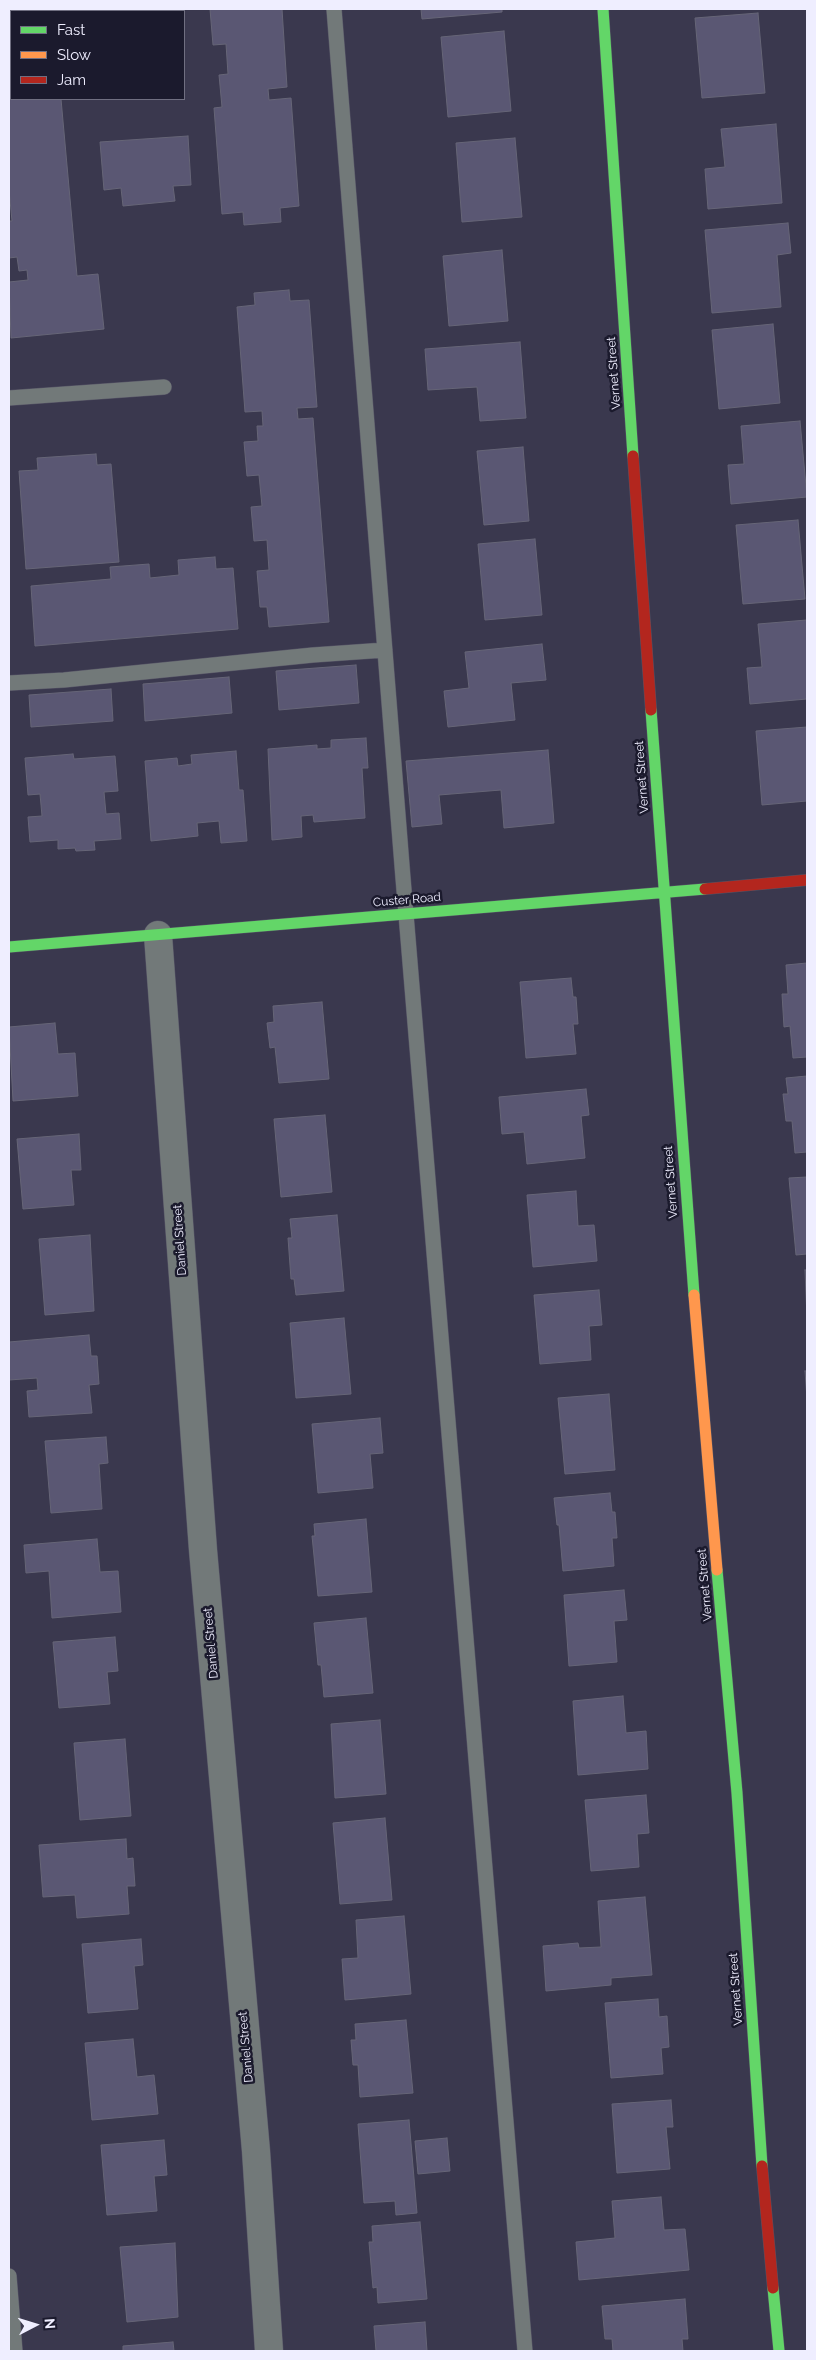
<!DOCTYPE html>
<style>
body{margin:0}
#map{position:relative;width:816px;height:2360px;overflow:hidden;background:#3a384e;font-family:Raleway,sans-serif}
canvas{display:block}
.frame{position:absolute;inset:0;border:10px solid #efeeff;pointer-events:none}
.legend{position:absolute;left:10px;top:10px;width:175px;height:90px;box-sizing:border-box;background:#1b1a2d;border:1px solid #706f81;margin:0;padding:6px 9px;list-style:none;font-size:15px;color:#efeeff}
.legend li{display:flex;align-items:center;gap:10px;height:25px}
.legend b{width:25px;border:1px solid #706f81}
.north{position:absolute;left:10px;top:2300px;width:50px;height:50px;-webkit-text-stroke:4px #1b1a2d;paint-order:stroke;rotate:85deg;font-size:14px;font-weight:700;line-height:20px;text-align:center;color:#efeeff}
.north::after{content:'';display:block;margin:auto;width:18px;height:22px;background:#efeeff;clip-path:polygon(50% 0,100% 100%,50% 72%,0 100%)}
</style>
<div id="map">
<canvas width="816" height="2360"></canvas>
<div class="frame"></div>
<ul class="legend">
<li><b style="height:6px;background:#63d668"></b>Fast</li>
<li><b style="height:6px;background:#ff974d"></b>Slow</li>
<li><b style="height:6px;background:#b3261e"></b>Jam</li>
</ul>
<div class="north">N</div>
</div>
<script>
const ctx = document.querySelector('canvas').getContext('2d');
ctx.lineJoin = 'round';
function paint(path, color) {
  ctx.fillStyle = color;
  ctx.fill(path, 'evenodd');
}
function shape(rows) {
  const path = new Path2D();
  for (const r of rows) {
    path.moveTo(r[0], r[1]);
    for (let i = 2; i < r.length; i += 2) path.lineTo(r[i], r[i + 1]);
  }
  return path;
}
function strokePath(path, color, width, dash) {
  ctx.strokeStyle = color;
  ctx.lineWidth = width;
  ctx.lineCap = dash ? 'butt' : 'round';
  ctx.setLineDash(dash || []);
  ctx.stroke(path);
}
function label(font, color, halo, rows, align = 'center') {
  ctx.font = font + ' Raleway,sans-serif';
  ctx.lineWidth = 5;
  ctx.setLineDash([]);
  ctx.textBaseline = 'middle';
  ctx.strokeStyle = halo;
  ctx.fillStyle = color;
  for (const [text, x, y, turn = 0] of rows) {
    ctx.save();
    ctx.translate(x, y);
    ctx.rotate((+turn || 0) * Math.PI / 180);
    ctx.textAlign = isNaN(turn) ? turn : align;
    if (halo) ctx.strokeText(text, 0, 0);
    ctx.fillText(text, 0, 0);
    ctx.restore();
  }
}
const building = shape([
 [9,9,71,9,71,11,11,11,11,61,9,62,9,9],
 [210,9,282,9,287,87,268,89,269,100,291,98,299,206,280,208,281,222,244,225,243,212,222,214,214,108,222,107,219,75,228,74,226,44,213,45,210,9],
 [421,9,502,9,502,12,422,19,421,9],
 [758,13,765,93,702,98,695,18,758,13],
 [504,31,511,111,448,117,441,37,504,31],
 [9,71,11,71,11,99,61,99,77,276,98,274,104,329,11,338,9,282,28,280,27,270,19,271,17,257,9,258,9,221,12,221,9,190,9,71],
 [776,124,782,203,708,209,705,169,725,167,721,129,776,124],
 [188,136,191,185,173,186,175,201,123,206,121,188,104,190,100,142,188,136],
 [515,138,522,217,462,222,456,143,515,138],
 [788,223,791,253,777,255,781,307,712,313,705,230,788,223],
 [502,250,508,321,449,326,443,256,502,250],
 [289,290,290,301,309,300,317,407,297,408,298,419,313,418,329,622,269,627,267,607,260,607,257,571,269,570,267,540,254,541,251,507,262,506,259,475,247,476,244,442,258,441,257,426,263,426,262,411,245,412,237,307,255,305,254,293,289,290],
 [773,324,780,403,719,409,712,330,773,324],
 [520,342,526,418,480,421,477,387,428,390,425,349,520,342],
 [800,421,807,497,731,504,728,465,744,464,741,426,800,421],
 [523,447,529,521,484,525,477,451,523,447],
 [96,454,97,465,111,464,119,562,26,569,19,471,38,470,37,458,96,454],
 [798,520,805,599,743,604,736,525,798,520],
 [535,539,542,615,485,620,478,544,535,539],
 [215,557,216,569,233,568,238,629,35,646,31,586,111,579,110,567,149,564,150,578,179,575,178,560,215,557],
 [807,620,807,699,750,704,747,668,762,667,758,624,807,620],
 [542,644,546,680,511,683,515,720,448,727,444,691,469,688,465,652,542,644],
 [356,665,359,703,279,710,276,671,356,665],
 [229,677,232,713,145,721,143,684,229,677],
 [111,689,113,721,31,727,29,695,111,689],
 [807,727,807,801,762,805,756,731,807,727],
 [366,738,368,768,362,768,365,818,314,822,313,815,301,816,302,837,272,840,268,749,317,745,317,749,331,748,331,740,366,738],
 [548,750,554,823,504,828,501,790,439,795,442,824,412,827,406,761,548,750],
 [236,751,239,790,243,790,247,841,221,843,219,821,197,823,198,836,151,841,145,761,177,758,178,766,192,764,191,755,236,751],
 [73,754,74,759,115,756,118,791,104,792,106,814,119,813,121,839,94,841,95,850,76,851,75,848,58,849,58,840,30,842,28,817,42,816,40,794,28,795,25,758,73,754],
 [807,963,807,1057,793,1058,790,1026,784,1027,782,994,788,994,786,965,807,963],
 [571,978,573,997,576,997,578,1024,573,1024,576,1054,526,1058,520,982,571,978],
 [322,1002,329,1079,279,1083,275,1047,270,1048,267,1023,274,1022,273,1006,322,1002],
 [55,1023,58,1054,75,1053,78,1096,13,1101,9,1027,55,1023],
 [807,1076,807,1152,795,1153,792,1121,786,1121,783,1094,788,1094,786,1078,807,1076],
 [586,1089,589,1115,581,1116,585,1158,527,1164,524,1132,502,1134,499,1097,586,1089],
 [325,1115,332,1192,281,1197,274,1119,325,1115],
 [79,1134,81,1170,71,1170,74,1205,23,1209,17,1139,79,1134],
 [807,1177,807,1254,796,1255,789,1178,807,1177],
 [576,1191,578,1226,594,1225,597,1261,533,1267,527,1195,576,1191],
 [337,1215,344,1291,296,1295,294,1279,291,1279,288,1238,292,1238,290,1219,337,1215],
 [90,1235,94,1311,45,1315,39,1239,90,1235],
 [805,1270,807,1270,807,1318,805,1270],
 [599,1290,602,1325,589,1326,591,1360,540,1364,534,1295,599,1290],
 [344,1318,351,1394,296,1398,290,1323,344,1318],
 [89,1335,91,1356,97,1356,99,1384,89,1385,92,1413,29,1417,27,1391,38,1390,37,1378,9,1380,9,1342,89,1335],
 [805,1371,807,1371,807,1399,805,1371],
 [609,1394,615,1470,565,1474,558,1398,609,1394],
 [380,1418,383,1453,370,1454,373,1488,318,1493,312,1424,380,1418],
 [106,1437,108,1463,99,1464,102,1509,51,1513,45,1441,106,1437],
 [610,1493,612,1512,615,1512,617,1538,612,1538,614,1566,563,1571,559,1525,557,1525,554,1498,610,1493],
 [366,1519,372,1592,318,1596,312,1536,315,1536,314,1524,366,1519],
 [97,1539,100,1572,118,1571,121,1612,52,1618,49,1571,26,1573,24,1545,97,1539],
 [624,1590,627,1620,614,1621,617,1662,569,1666,564,1595,624,1590],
 [366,1618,373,1693,324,1697,321,1665,318,1665,314,1623,366,1618],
 [115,1637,118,1671,107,1672,110,1704,59,1708,53,1642,115,1637],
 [623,1696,626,1733,646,1731,648,1769,578,1775,573,1701,623,1696],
 [380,1720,386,1794,335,1798,331,1724,380,1720],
 [125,1739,131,1816,80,1820,74,1743,125,1739],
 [646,1795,649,1833,637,1834,639,1867,591,1871,585,1800,646,1795],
 [385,1818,392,1900,340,1904,333,1823,385,1818],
 [126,1839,127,1859,133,1858,135,1886,127,1886,129,1914,77,1918,75,1895,43,1897,39,1845,126,1839],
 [645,1897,652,1975,611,1978,611,1985,546,1991,543,1946,578,1943,579,1948,601,1947,598,1901,645,1897],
 [404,1916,411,1994,345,2000,342,1959,358,1958,356,1920,404,1916],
 [141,1939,143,1965,134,1966,138,2009,88,2013,82,1944,141,1939],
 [658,1999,659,2017,667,2016,669,2047,661,2048,663,2074,611,2078,605,2003,658,1999],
 [406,2020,413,2093,360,2097,358,2065,353,2065,351,2040,356,2040,355,2024,406,2020],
 [133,2039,137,2077,154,2075,158,2114,92,2120,85,2043,133,2039],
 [671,2100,673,2127,666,2127,670,2169,617,2173,612,2104,671,2100],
 [409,2120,417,2213,396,2215,395,2201,364,2203,358,2124,409,2120],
 [447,2138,450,2171,418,2174,415,2141,447,2138],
 [164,2140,167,2175,154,2176,157,2211,107,2215,101,2145,164,2140],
 [661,2197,664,2230,685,2229,689,2270,579,2280,576,2242,615,2238,612,2201,661,2197],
 [420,2222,427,2299,378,2303,377,2287,373,2288,369,2242,373,2242,372,2226,420,2222],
 [175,2243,178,2317,127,2322,120,2247,175,2243],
 [685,2299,688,2339,682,2339,683,2351,613,2351,612,2339,605,2339,602,2306,685,2299],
 [425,2322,427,2351,376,2351,374,2326,425,2322],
 [173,2342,174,2351,123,2351,123,2346,173,2342]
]);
paint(building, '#5a5773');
strokePath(building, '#666577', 1);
const lane = shape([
 [334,9,403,878,525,2351],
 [9,398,164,387],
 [9,683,64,680,313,655,385,650],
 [9,2276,15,2351]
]);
const street = shape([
 [158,935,203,1550,256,2151,269,2351]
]);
const fast = shape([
 [603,9,633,456],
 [651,710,694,1295],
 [9,947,705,889],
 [717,1570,737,1793,762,2166],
 [773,2288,779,2351]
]);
const slow = shape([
 [694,1295,717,1570]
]);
const jam = shape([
 [633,456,651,710],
 [705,889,807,880],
 [762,2166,773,2288]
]);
strokePath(lane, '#555365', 16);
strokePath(street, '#555365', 29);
strokePath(fast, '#555365', 12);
strokePath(slow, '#555365', 12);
strokePath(jam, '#555365', 12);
strokePath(lane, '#727979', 15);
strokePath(street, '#727979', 28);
strokePath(fast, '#63d668', 11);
strokePath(slow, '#ff974d', 11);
strokePath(jam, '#b3261e', 11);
label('12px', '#efeeff', '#1b1a2d', [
 ["Vernet Street",614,373,-94],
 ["Vernet Street",642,777,-94],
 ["Custer Road",407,900,-5],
 ["Vernet Street",671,1182,-94],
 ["Daniel Street",180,1240,-94],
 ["Vernet Street",705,1585,-95],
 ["Daniel Street",211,1643,-95],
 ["Vernet Street",736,1989,-94],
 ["Daniel Street",246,2047,-95]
]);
</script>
